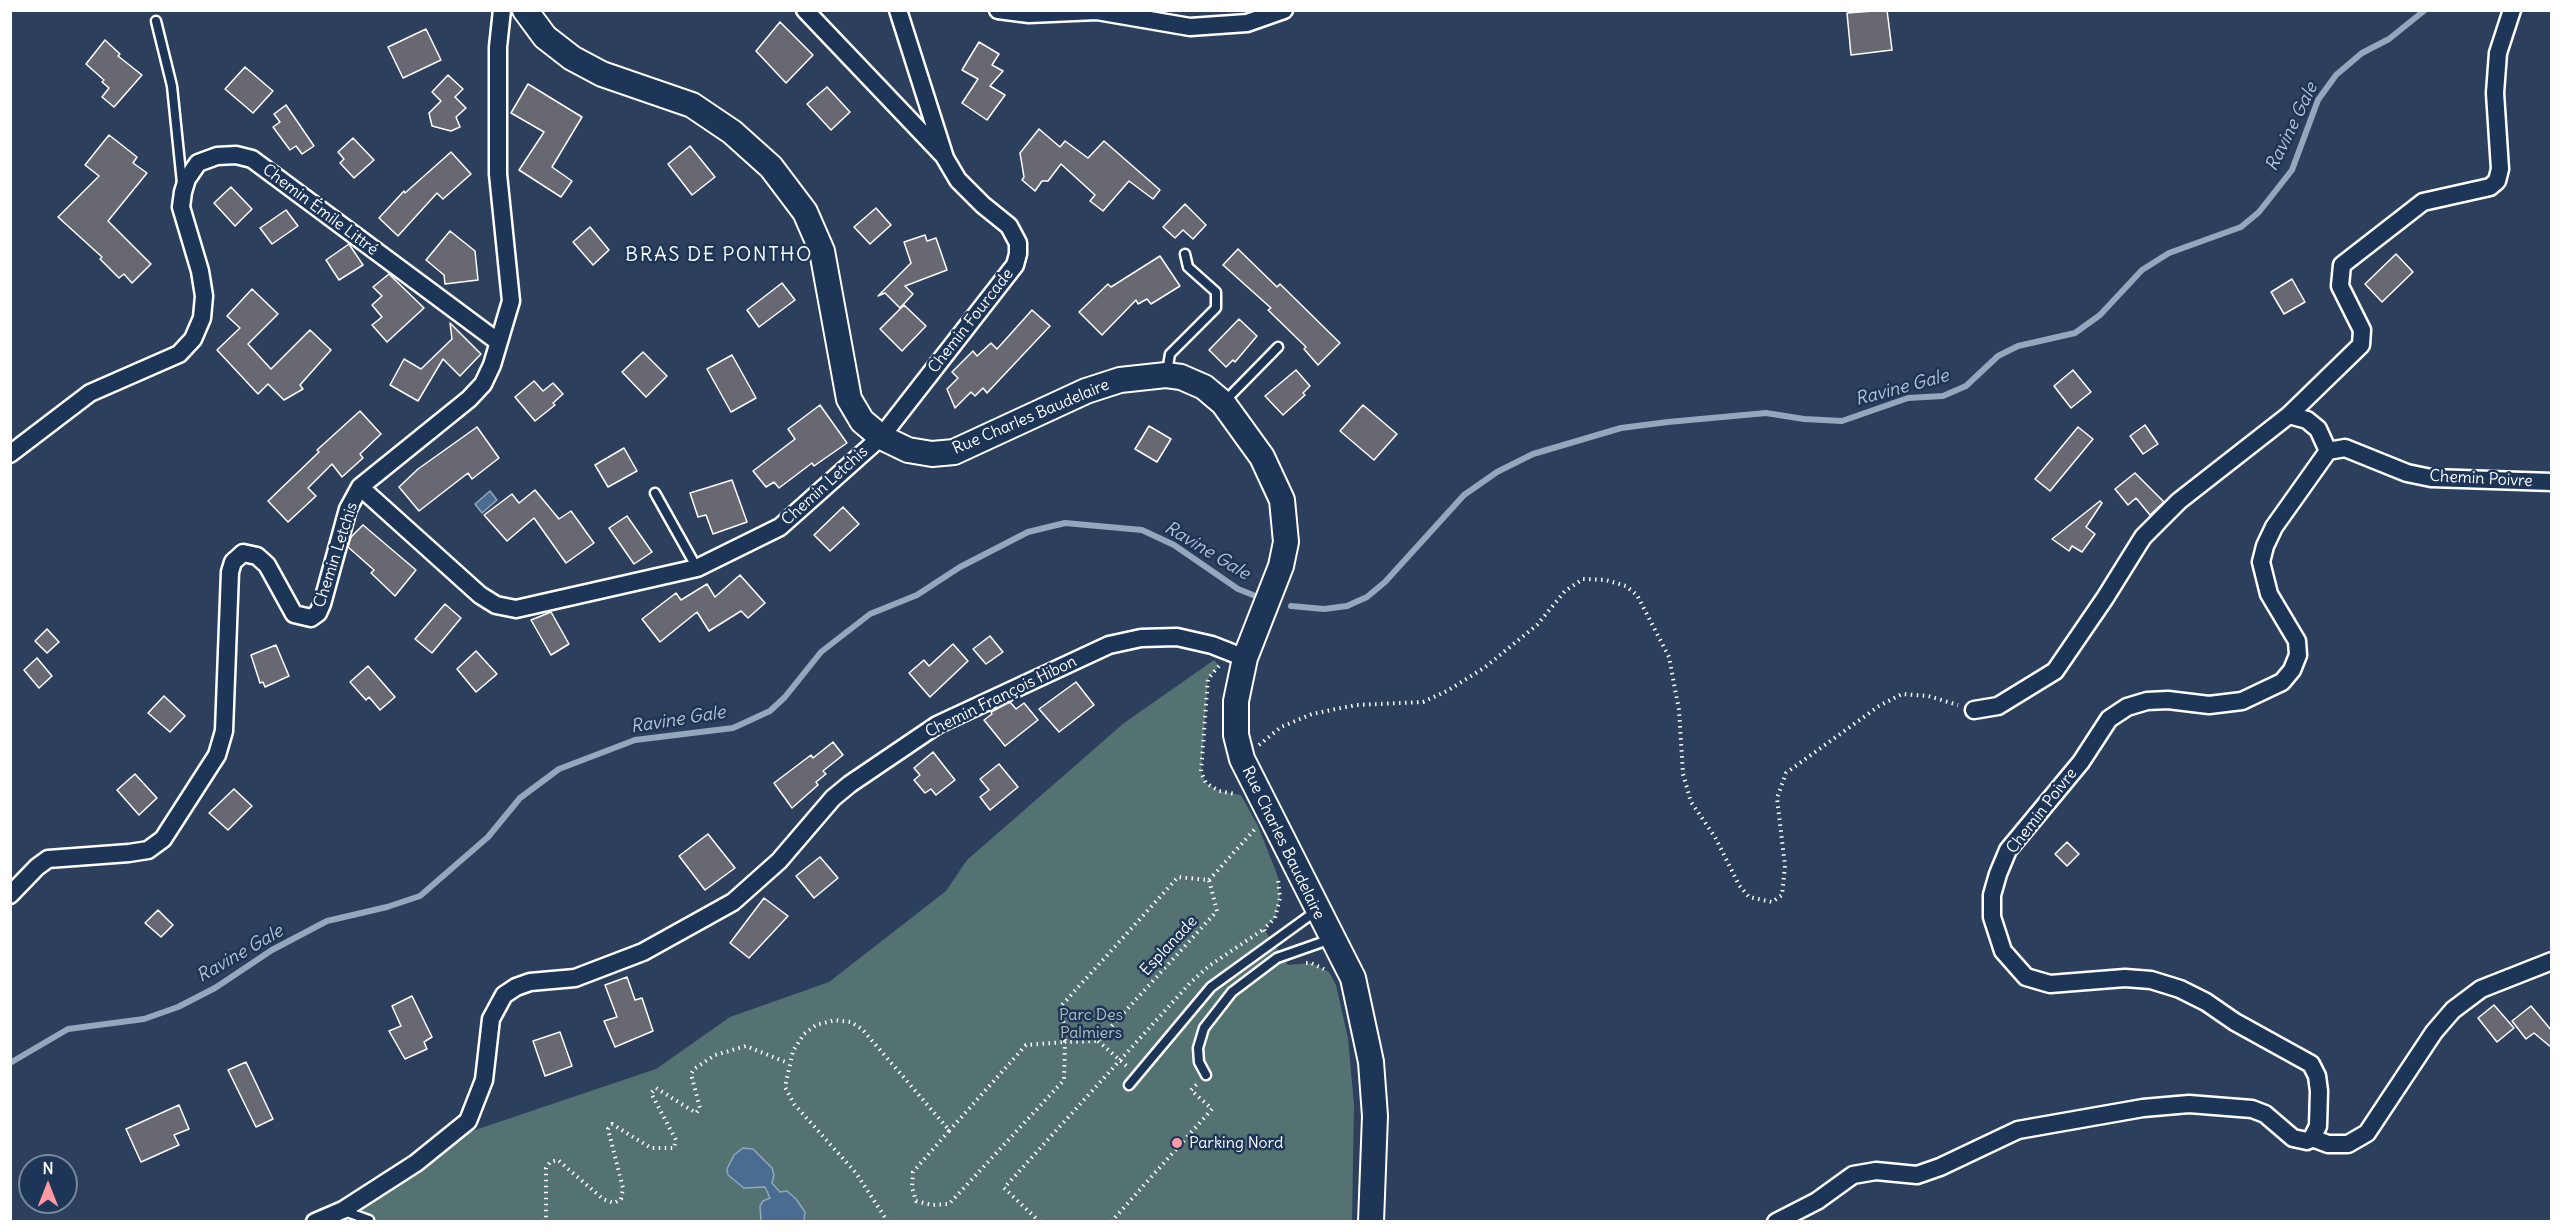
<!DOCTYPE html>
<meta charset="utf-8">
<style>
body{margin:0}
#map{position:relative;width:2562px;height:1232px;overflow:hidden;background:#2c3f5c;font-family:Delius,sans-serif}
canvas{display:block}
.frame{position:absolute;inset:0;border:12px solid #fff;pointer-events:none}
.north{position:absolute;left:18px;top:1154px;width:60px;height:60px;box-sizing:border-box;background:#1d3557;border:2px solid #77869a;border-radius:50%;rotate:0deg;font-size:16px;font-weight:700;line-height:24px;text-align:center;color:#fff}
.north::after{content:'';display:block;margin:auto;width:21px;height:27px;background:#ff9aa2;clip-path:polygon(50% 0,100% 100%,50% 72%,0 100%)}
</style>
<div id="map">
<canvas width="2562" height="1232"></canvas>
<div class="frame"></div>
<div class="north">N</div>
</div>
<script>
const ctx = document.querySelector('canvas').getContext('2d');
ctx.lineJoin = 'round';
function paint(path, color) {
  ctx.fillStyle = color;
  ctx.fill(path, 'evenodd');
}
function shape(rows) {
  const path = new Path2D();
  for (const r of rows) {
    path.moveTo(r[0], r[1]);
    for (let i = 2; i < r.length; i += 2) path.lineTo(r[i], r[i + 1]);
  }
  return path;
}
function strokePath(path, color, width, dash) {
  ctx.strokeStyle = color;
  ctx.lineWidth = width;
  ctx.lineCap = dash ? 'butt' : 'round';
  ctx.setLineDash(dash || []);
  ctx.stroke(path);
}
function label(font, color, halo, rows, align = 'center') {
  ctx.font = font + ' Delius,sans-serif';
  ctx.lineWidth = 5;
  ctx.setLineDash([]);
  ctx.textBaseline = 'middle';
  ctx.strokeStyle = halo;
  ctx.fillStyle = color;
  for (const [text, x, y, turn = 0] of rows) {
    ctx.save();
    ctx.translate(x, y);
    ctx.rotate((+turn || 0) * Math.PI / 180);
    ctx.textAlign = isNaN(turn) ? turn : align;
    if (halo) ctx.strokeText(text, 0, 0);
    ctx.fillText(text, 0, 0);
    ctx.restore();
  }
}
paint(shape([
 [1214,660,1219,666,1208,679,1201,772,1206,783,1219,791,1241,795,1258,826,1278,877,1280,898,1275,918,1264,929,1288,965,1311,963,1329,972,1336,985,1348,1038,1354,1105,1352,1221,350,1222,362,1209,472,1131,656,1069,730,1017,829,982,946,891,967,860,1124,723]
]), '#537271');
const water = shape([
 [490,491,497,500,482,513,475,504,490,491],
 [743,1148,753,1149,772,1168,774,1175,772,1183,780,1192,787,1191,796,1199,805,1212,804,1221,761,1221,760,1206,763,1201,770,1198,765,1187,744,1188,728,1175,727,1169,734,1155,743,1148]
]);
paint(water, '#4b6c91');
strokePath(water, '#93a7bd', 1.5);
strokePath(shape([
 [1291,606,1324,609,1347,606,1367,597,1385,582,1464,495,1497,472,1533,454,1621,428,1668,422,1766,413,1804,419,1842,421,1908,398,1943,396,1966,386,1998,356,2018,346,2075,333,2100,315,2142,270,2169,253,2241,227,2259,212,2292,170,2318,100,2336,75,2362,53,2389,39,2425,10],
 [10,1063,68,1029,144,1019,178,1007,215,988,272,950,327,921,387,907,420,896,488,837,520,798,559,769,635,740,733,728,770,711,785,697,821,652,870,614,917,595,960,567,1028,532,1065,523,1142,530,1174,545,1238,589,1253,595]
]), '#93a7bd', 6);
const building = shape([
 [1887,10,1892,50,1851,55,1847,13,1887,10],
 [780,22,813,55,786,83,756,51,780,22],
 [426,29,441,60,403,78,388,47,426,29],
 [105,40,120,54,118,56,142,75,114,107,102,97,109,88,102,82,104,80,86,64,105,40],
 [979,42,999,54,992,65,1003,71,990,86,1005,95,987,120,962,103,978,79,962,70,979,42],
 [245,67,273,91,253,113,225,89,245,67],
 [448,75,463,89,455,97,466,108,456,117,460,127,451,131,432,126,429,113,441,101,432,92,448,75],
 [528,84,582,117,552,167,572,181,561,197,519,170,544,132,511,113,528,84],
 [827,87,850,112,831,130,807,104,827,87],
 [286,105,314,146,302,154,296,146,290,150,273,127,280,122,274,114,286,105],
 [1039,129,1060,147,1065,141,1088,158,1104,141,1160,190,1153,199,1129,181,1103,211,1090,201,1095,195,1061,164,1048,181,1042,181,1035,191,1022,180,1024,177,1020,153,1039,129],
 [109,135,137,157,133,163,147,173,108,221,151,264,132,283,124,274,119,278,100,259,102,257,58,217,99,176,85,165,109,135],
 [353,138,374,160,354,178,340,163,344,159,338,152,353,138],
 [690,146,715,177,692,195,668,164,690,146],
 [451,152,471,174,443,199,437,193,398,236,379,218,404,191,405,193,451,152],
 [231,187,252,209,235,226,214,203,231,187],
 [1185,204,1206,225,1193,239,1183,230,1175,238,1163,227,1185,204],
 [876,208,891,225,870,244,854,227,876,208],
 [286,210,298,226,272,244,260,228,286,210],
 [590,227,609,250,593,265,573,242,590,227],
 [450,231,475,251,478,280,445,284,444,275,426,260,450,231],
 [925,235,927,241,936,238,947,270,905,286,913,294,900,308,885,293,878,296,911,263,904,242,925,235],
 [349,244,363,265,339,280,326,260,349,244],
 [1238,249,1277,287,1280,284,1340,343,1318,365,1304,349,1306,347,1268,310,1271,308,1223,265,1238,249],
 [2396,254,2413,272,2382,302,2365,284,2396,254],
 [1160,256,1180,286,1151,304,1147,299,1138,304,1136,300,1102,335,1079,312,1108,284,1111,287,1160,256],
 [389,274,424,308,387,342,372,325,382,317,372,305,382,296,373,287,389,274],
 [2292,279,2305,302,2284,314,2271,292,2292,279],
 [782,283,795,300,759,327,747,310,782,283],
 [252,289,278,314,248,344,271,369,310,330,331,350,300,385,303,389,284,400,268,384,258,394,217,350,240,328,227,316,252,289],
 [904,305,926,326,902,351,880,329,904,305],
 [1032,310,1050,326,987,393,983,388,975,396,971,392,955,408,947,389,958,378,952,372,973,351,977,356,991,343,997,349,1032,310],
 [1239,319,1257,336,1235,362,1233,360,1226,367,1209,350,1239,319],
 [450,323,481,354,460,376,443,359,418,401,390,385,404,359,421,369,452,339,450,323],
 [643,352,667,376,646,397,622,372,643,352],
 [732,355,756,398,731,412,707,369,732,355],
 [1296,370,1310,386,1303,393,1305,395,1283,415,1265,396,1296,370],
 [2073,370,2091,392,2071,408,2054,386,2073,370],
 [534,381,543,391,553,383,563,394,553,403,555,405,535,421,515,397,534,381],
 [820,405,847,443,814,466,812,463,779,488,774,482,766,487,753,471,795,439,788,429,820,405],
 [1363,405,1397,434,1374,460,1340,431,1363,405],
 [360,411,381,434,360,454,363,458,342,477,332,464,308,488,316,496,288,522,268,501,319,452,317,450,360,411],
 [2145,425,2158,444,2143,454,2130,436,2145,425],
 [1149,426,1171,439,1157,462,1135,449,1149,426],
 [477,427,499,458,472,479,468,473,419,511,399,487,418,469,477,427],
 [2078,427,2093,439,2050,491,2035,479,2078,427],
 [624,448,637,471,608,487,595,465,624,448],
 [2135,473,2164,502,2150,515,2136,498,2128,505,2115,489,2135,473],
 [732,480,747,522,713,534,706,515,698,517,690,493,732,480],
 [535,490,559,519,571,511,594,543,566,563,534,518,507,541,484,515,512,494,519,503,535,490],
 [2100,501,2102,503,2086,527,2095,534,2082,552,2072,546,2069,551,2052,539,2100,501],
 [843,507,859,524,830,551,814,535,843,507],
 [627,516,652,552,634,564,609,528,627,516],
 [363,525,416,570,395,596,371,573,374,570,348,547,351,537,363,525],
 [740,575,765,603,748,618,741,611,709,631,697,612,660,642,642,619,676,593,681,600,707,584,715,597,740,575],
 [445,604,461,618,432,653,415,639,445,604],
 [551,612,569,644,551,655,531,620,551,612],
 [47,629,59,642,47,653,35,641,47,629],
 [990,636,1003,652,986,664,973,649,990,636],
 [953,644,968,661,930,697,909,673,924,660,929,666,953,644],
 [276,645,289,676,265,687,263,682,260,683,251,655,276,645],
 [476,651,497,674,476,692,457,669,476,651],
 [37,658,52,676,39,688,24,670,37,658],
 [368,666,395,697,380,710,369,697,366,700,350,682,368,666],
 [1076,682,1094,705,1059,732,1039,709,1076,682],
 [164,696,185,716,170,732,148,713,164,696],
 [1010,702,1016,709,1024,703,1038,720,1005,746,984,720,992,714,991,712,1010,702],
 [833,742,843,755,823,771,826,774,816,782,818,785,792,808,774,783,811,755,813,758,833,742],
 [933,752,955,780,936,795,931,789,925,793,914,780,920,775,914,768,933,752],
 [999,764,1018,787,990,810,980,797,989,790,980,779,999,764],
 [135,774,157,798,139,815,117,790,135,774],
 [234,789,252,806,228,830,209,813,234,789],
 [708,834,735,868,705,890,679,856,708,834],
 [2067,842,2079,854,2067,866,2055,854,2067,842],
 [820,857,838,878,814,898,796,876,820,857],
 [764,898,788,916,749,958,730,943,764,898],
 [158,910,173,925,161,937,145,923,158,910],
 [627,977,635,1000,642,998,653,1031,615,1047,604,1021,617,1017,605,985,627,977],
 [412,996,432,1037,424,1042,427,1049,405,1059,389,1031,401,1026,392,1006,412,996],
 [2494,1005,2514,1028,2497,1042,2478,1018,2494,1005],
 [2531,1006,2552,1031,2552,1048,2534,1033,2526,1039,2512,1021,2531,1006],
 [560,1032,572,1066,545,1076,533,1041,560,1032],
 [246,1062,273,1119,256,1127,228,1070,246,1062],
 [179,1105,189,1129,174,1135,179,1145,141,1162,126,1129,179,1105]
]);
paint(building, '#686872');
strokePath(building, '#fff', 1.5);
const service = shape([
 [156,21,172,86,182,183],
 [1167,372,1170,354,1216,308,1216,292,1188,267,1185,254],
 [1224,402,1278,347],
 [655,493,697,568],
 [1206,1075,1199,1062,1198,1048,1204,1028,1232,992,1277,958,1331,939],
 [1129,1085,1211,987,1316,911],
 [344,1211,369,1220]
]);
const minor = shape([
 [805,10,943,155],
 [998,10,1029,14,1097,11,1190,27,1247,23,1284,10],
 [2289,415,2307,420,2318,429,2328,451],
 [10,454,90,393,179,354,193,339,202,318,204,296,200,271,181,207,183,192,187,179,198,163,217,156,236,155,252,159,497,341],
 [360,487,480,595,496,605,516,609,697,568,780,527,881,437,1015,265,1018,254,1018,243,1009,226,983,205,958,180,945,158,898,10],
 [1974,710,1998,706,2055,671,2105,598,2143,537,2179,501,2289,415,2361,345,2362,330,2340,286,2342,265,2423,202,2490,187,2497,181,2500,169,2495,93,2498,53,2512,10],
 [10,895,37,867,48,859,129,853,148,850,163,839,217,755,224,731,230,572,233,562,243,553,257,556,267,565,294,614,311,618,318,613,322,604,348,509,360,487,469,399,483,384,492,365,511,301,498,174,498,47,502,10],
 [2312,1138,2328,1144,2348,1144,2367,1133,2434,1032,2453,1010,2481,989,2552,961],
 [315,1222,343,1210,416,1163,468,1121,484,1080,491,1019,504,995,516,987,530,982,575,978,643,952,733,902,779,861,833,798,850,784,937,725,1109,645,1141,638,1177,637,1212,645,1245,658],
 [1776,1222,1817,1201,1853,1175,1876,1171,1917,1175,1940,1167,2018,1130,2143,1108,2189,1104,2252,1109,2265,1114,2293,1138,2307,1141,2312,1138,2318,1126,2319,1091,2317,1076,2311,1064,2235,1022,2206,1002,2180,989,2151,980,2125,978,2050,984,2026,977,2003,951,1992,917,1992,895,1998,874,2008,850,2081,762,2109,719,2127,707,2147,701,2168,700,2209,705,2242,701,2282,682,2292,670,2298,655,2297,641,2269,594,2261,562,2265,546,2274,527,2328,451,2345,448,2407,473,2431,478,2552,482]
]);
const secondary = shape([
 [525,10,545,37,572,58,602,74,692,105,732,132,771,167,805,212,822,251,849,399,862,421,881,437,908,450,932,454,954,452,1086,391,1120,380,1166,375,1181,377,1204,387,1223,403,1262,457,1282,500,1286,542,1281,566,1245,658,1236,701,1236,735,1242,759,1353,978,1371,1062,1375,1116,1371,1222]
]);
strokePath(service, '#fff', 13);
strokePath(minor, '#fff', 21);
strokePath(secondary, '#fff', 28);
strokePath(shape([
 [1219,666,1208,679,1201,772,1206,783,1219,791,1235,794],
 [1259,745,1281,727,1312,714,1356,705,1423,702,1447,691,1484,668,1537,625,1565,591,1583,579,1606,580,1626,586,1637,595,1669,657,1679,710,1683,774,1691,802,1715,837,1739,885,1749,897,1772,902,1782,895,1785,866,1777,798,1786,773,1879,706,1902,694,1928,696,1958,705],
 [1209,880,1255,829],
 [1265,931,1264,929,1275,918,1280,898,1278,879],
 [1306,963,1311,963,1324,969],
 [1098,1041,1129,1068],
 [949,1131,1026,1045,1065,1042,1062,1005,1178,877,1209,880,1217,911,1098,1041,1065,1042,1064,1080,949,1204,932,1205,916,1201,912,1187,913,1172,949,1131],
 [543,1222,546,1219,546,1168,550,1162,558,1160,603,1199,614,1203,621,1199,623,1188,608,1129,612,1124,651,1148,674,1148,676,1140,651,1093,656,1088,696,1113,700,1108,691,1074,694,1069,715,1055,746,1046,788,1063],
 [888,1222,856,1173,794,1104,785,1087,793,1051,804,1034,816,1025,835,1020,851,1022,862,1029,949,1130],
 [1040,1222,1004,1188,1191,982,1209,966,1264,929],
 [1111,1222,1212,1109,1191,1090,1199,1082]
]), '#fff', 4, [1.5, 4.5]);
strokePath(service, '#1d3557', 8);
strokePath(minor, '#1d3557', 16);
strokePath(secondary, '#1d3557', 24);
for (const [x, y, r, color] of [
 [1177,1143,6,"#ff9aa2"]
]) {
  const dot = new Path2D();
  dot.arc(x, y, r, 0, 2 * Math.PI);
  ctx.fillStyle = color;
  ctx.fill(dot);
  strokePath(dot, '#1d3557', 2);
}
label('16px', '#fff', '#1d3557', [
 ["Chemin Émile Littré",320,210,37],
 ["Chemin Fourcade",971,321,-52],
 ["Rue Charles Baudelaire",1031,417,-23],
 ["Chemin Poivre",2481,479,3],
 ["Chemin Letchis",825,486,-42],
 ["Chemin Letchis",336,555,-72],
 ["Chemin François Hibon",1001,697,-26],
 ["Chemin Poivre",2042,811,-52],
 ["Rue Charles Baudelaire",1283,843,64],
 ["Esplanade",1169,946,-47]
]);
label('16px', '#b2c0bf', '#1d3557', [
 ["Parc Des",1091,1015],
 ["Palmiers",1091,1033]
]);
label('16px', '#fff', '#1d3557', [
 ["Parking Nord",1189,1143]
], 'left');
label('italic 18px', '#b7c4d3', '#1d3557', [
 ["Ravine Gale",2292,127,-64],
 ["Ravine Gale",1902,388,-15],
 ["Ravine Gale",1207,551,31],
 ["Ravine Gale",678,720,-9],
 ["Ravine Gale",240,954,-30]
]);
ctx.letterSpacing = '1.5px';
label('20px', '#fff', '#1d3557', [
 ["BRAS DE PONTHO",719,255]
]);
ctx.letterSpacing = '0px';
</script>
